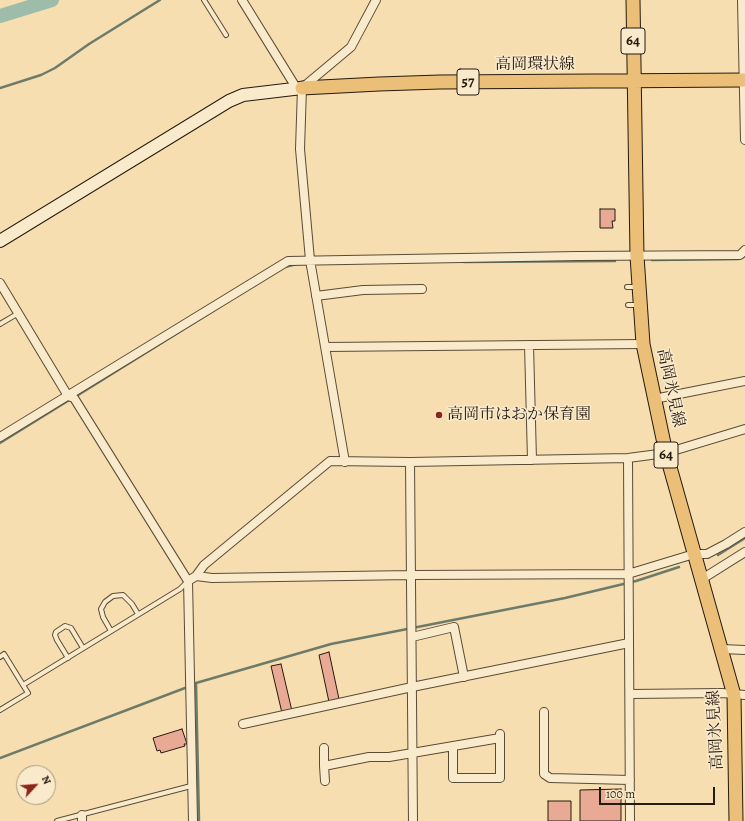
<!DOCTYPE html>
<meta charset="utf-8">
<style>
body{margin:0}
#map{position:relative;width:745px;height:821px;overflow:hidden;background:#f7deb0;font-family:Alegreya,serif}
canvas{display:block}
.north{position:absolute;left:16px;top:765px;width:40px;height:40px;box-sizing:border-box;background:#faeacc;border:1px solid #a59780;border-radius:50%;rotate:64deg;font-size:11px;font-weight:700;line-height:16px;text-align:center;color:#251a0f}
.north::after{content:'';display:block;margin:auto;width:14px;height:18px;background:#8f2418;clip-path:polygon(50% 0,100% 100%,50% 72%,0 100%)}
.scale{position:absolute;left:599px;top:787px;width:116px;height:18px;box-sizing:border-box;border:2px solid #251a0f;border-top:0;padding-left:5px;font-size:12px;line-height:14px;white-space:nowrap;color:#251a0f;-webkit-text-stroke:3px #faeacc;paint-order:stroke}
</style>
<div id="map">
<canvas width="745" height="821"></canvas>
<div class="north">N</div>
<div class="scale">100 m</div>
</div>
<script>
const ctx = document.querySelector('canvas').getContext('2d');
ctx.lineJoin = 'round';
function shape(rows) {
  const path = new Path2D();
  for (const r of rows) {
    path.moveTo(r[0], r[1]);
    for (let i = 2; i < r.length; i += 2) path.lineTo(r[i], r[i + 1]);
  }
  return path;
}
function strokePath(path, color, width, dash) {
  ctx.strokeStyle = color;
  ctx.lineWidth = width;
  ctx.lineCap = dash ? 'butt' : 'round';
  ctx.setLineDash(dash || []);
  ctx.stroke(path);
}
function paint(path, color) {
  ctx.fillStyle = color;
  ctx.fill(path, 'evenodd');
}
function label(font, color, halo, rows, align = 'center') {
  ctx.font = font + ' Alegreya,"Noto Serif JP",serif';
  ctx.lineWidth = 3;
  ctx.setLineDash([]);
  ctx.textBaseline = 'middle';
  ctx.strokeStyle = halo;
  ctx.fillStyle = color;
  for (const [text, x, y, turn = 0] of rows) {
    ctx.save();
    ctx.translate(x, y);
    ctx.rotate((+turn || 0) * Math.PI / 180);
    ctx.textAlign = isNaN(turn) ? turn : align;
    if (halo) ctx.strokeText(text, 0, 0);
    ctx.fillText(text, 0, 0);
    ctx.restore();
  }
}
strokePath(shape([
 [0,88,41,75,55,68,89,44,160,0],
 [652,260,739,259,745,256],
 [464,262,615,261],
 [285,267,297,264],
 [75,397,229,301],
 [0,443,71,399],
 [718,555,745,538],
 [0,758,185,688],
 [199,821,196,683,331,644,565,598,636,581,679,567]
]), '#6d7b6b', 2.5);
strokePath(shape([
 [0,16,52,0]
]), '#9dbca9', 14);
const building = shape([
 [600,209,615,209,615,221,612,221,613,228,600,228,600,209],
 [329,652,339,699,329,702,319,655,329,652],
 [281,664,292,711,282,713,271,666,281,664],
 [182,729,187,744,184,744,185,746,161,753,160,750,157,751,153,738,182,729],
 [621,789,621,821,580,821,580,790,621,789],
 [548,801,571,801,571,821,548,821,548,801]
]);
paint(building, '#e8aa94');
strokePath(building, '#251a0f', 1);
const lane = shape([
 [204,0,226,35],
 [627,287,637,287],
 [628,305,639,305],
 [0,324,17,314],
 [111,631,103,617,101,609,105,602,113,596,123,595,132,604,138,614],
 [0,657,4,654,23,685],
 [68,658,57,640,55,635,56,632,65,626,71,628,83,648],
 [0,710,28,693,23,685,180,589,188,581],
 [57,821,191,786]
]);
const street = shape([
 [242,0,297,89],
 [742,0,745,140],
 [0,283,68,396,74,398,188,581,193,821],
 [316,296,363,290,422,289],
 [529,345,532,460],
 [325,347,643,344],
 [654,399,745,381],
 [0,437,288,261,578,256,740,255,745,250],
 [628,458,630,821],
 [345,462,310,260,300,149,302,88,351,47,376,0],
 [410,462,413,821],
 [196,576,212,578,412,575,628,574,694,554,707,554,726,544,745,532],
 [702,579,745,552],
 [188,581,196,576,204,565,330,461,410,462,628,458,666,453,745,429],
 [412,637,454,627,464,677],
 [722,649,745,650],
 [630,694,722,693,745,695],
 [544,712,544,774,550,778,630,780],
 [243,724,412,687,629,643],
 [453,746,453,778,500,778,500,734],
 [324,748,324,766,369,757,389,757,500,738],
 [324,766,325,781],
 [82,815,82,821]
]);
const secondary = shape([
 [0,241,229,101,243,95,302,88]
]);
const primary = shape([
 [633,0,637,256,643,344,666,453,734,695,736,821],
 [302,88,379,84,440,82,745,80]
]);
strokePath(lane, '#5a4b37', 6);
strokePath(street, '#5a4b37', 10);
strokePath(secondary, '#251a0f', 14);
strokePath(primary, '#251a0f', 15);
strokePath(lane, '#faeacc', 4);
strokePath(street, '#faeacc', 8);
strokePath(secondary, '#faeacc', 12);
strokePath(primary, '#ecbf78', 13);
for (const [x, y, r, color] of [
 [439,415,4,"#8f2418"]
]) {
  const dot = new Path2D();
  dot.arc(x, y, r, 0, 2 * Math.PI);
  ctx.fillStyle = color;
  ctx.fill(dot);
  strokePath(dot, '#faeacc', 1.5);
}
for (const [x, y, w] of [
 [633,41,24],
 [468,82,22],
 [666,455,24]
]) {
  const box = new Path2D();
  box.roundRect(x - w / 2, y - 13, w, 26, 3);
  ctx.fillStyle = '#faeacc';
  ctx.fill(box);
  strokePath(box, '#251a0f', 1);
}
label('bold 15px', '#251a0f', null, [
 ["64",633,41],
 ["57",468,82],
 ["64",666,455]
]);
label('16px', '#251a0f', '#faeacc', [
 ["高岡環状線",535,65],
 ["高岡氷見線",670,388,78],
 ["高岡氷見線",716,730,-93]
]);
label('16px', '#251a0f', '#faeacc', [
 ["高岡市はおか保育園",447,415]
], 'left');
</script>
